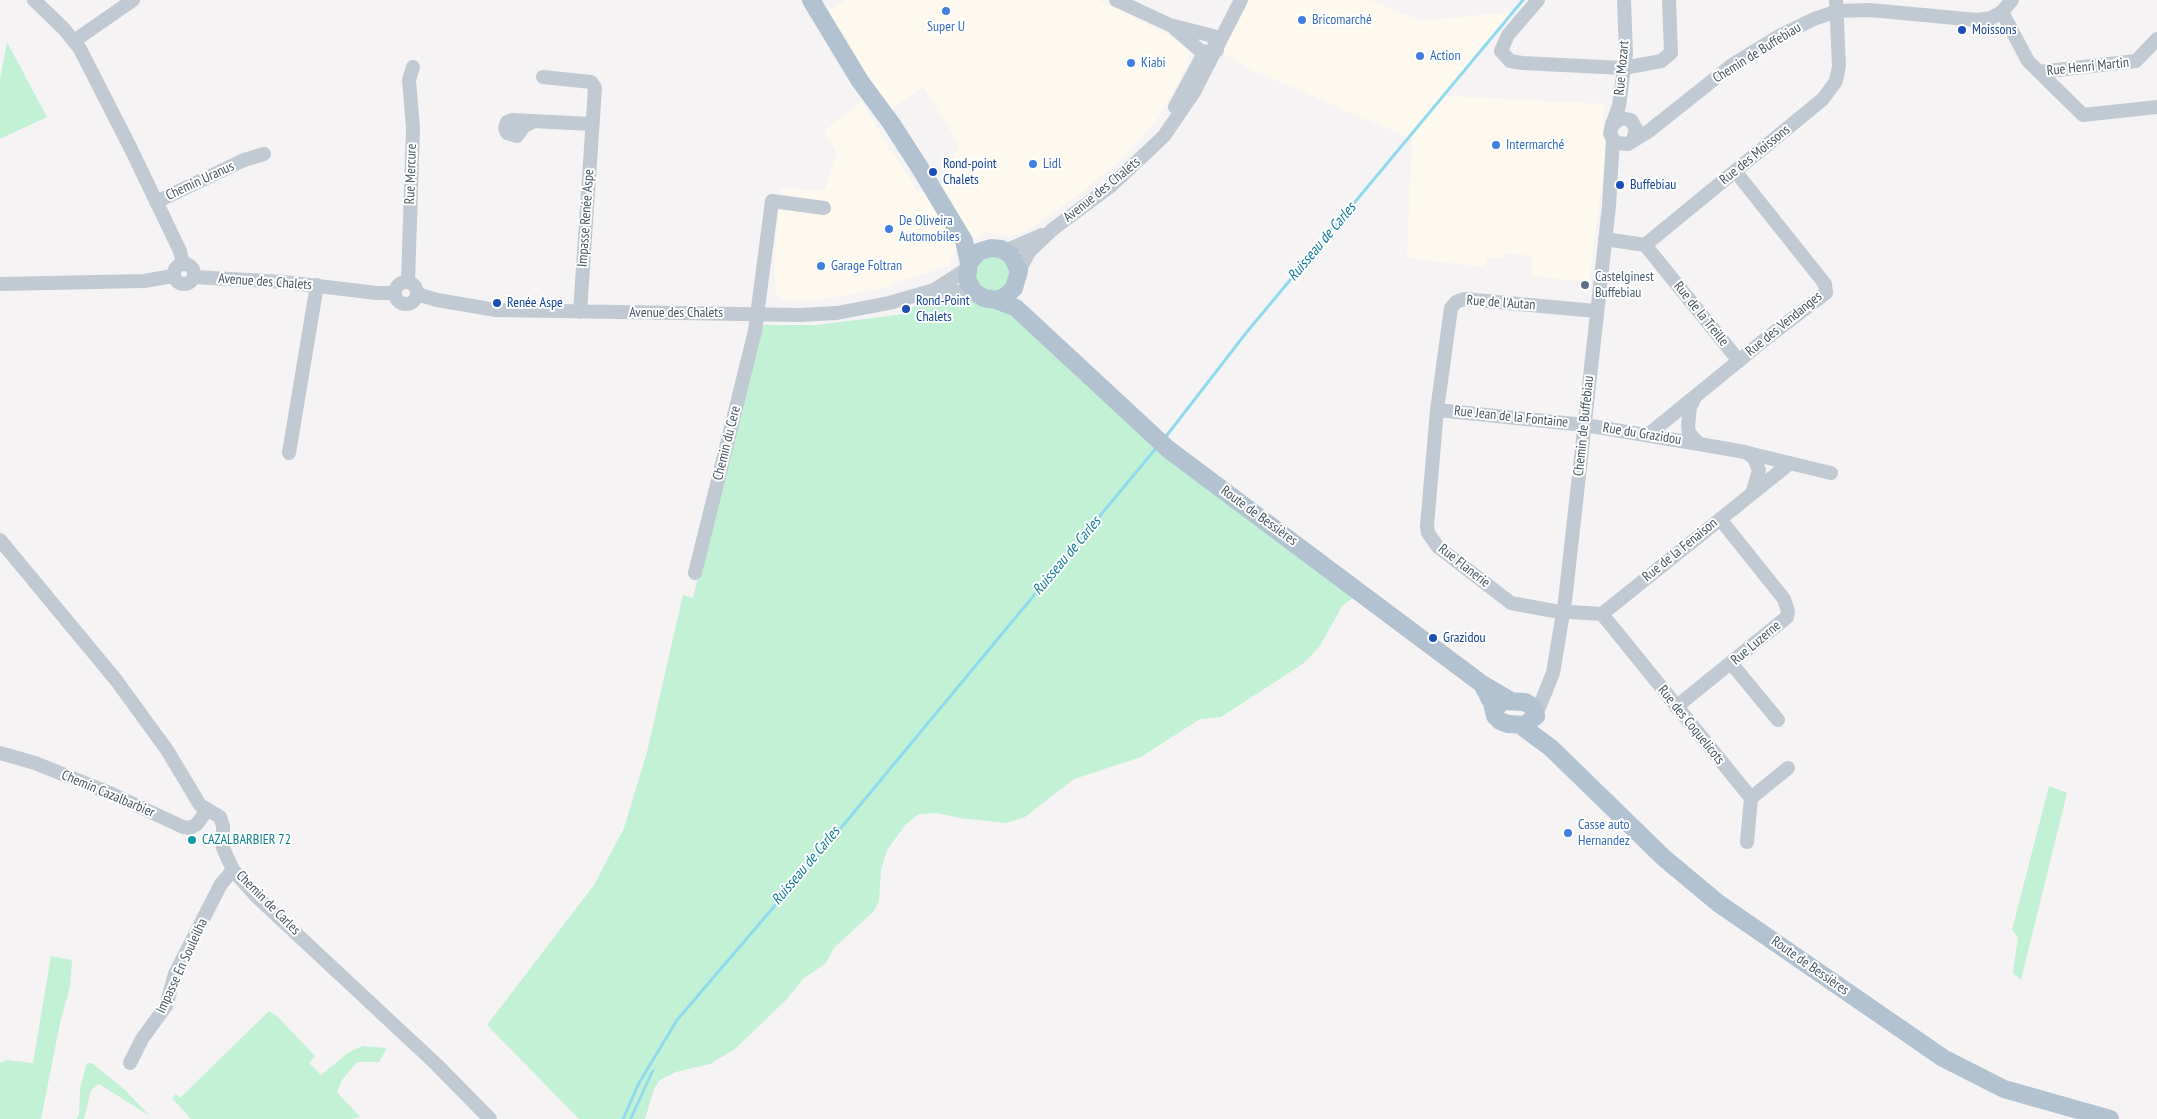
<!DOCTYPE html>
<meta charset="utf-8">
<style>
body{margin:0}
canvas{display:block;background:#f5f3f3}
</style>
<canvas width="2157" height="1119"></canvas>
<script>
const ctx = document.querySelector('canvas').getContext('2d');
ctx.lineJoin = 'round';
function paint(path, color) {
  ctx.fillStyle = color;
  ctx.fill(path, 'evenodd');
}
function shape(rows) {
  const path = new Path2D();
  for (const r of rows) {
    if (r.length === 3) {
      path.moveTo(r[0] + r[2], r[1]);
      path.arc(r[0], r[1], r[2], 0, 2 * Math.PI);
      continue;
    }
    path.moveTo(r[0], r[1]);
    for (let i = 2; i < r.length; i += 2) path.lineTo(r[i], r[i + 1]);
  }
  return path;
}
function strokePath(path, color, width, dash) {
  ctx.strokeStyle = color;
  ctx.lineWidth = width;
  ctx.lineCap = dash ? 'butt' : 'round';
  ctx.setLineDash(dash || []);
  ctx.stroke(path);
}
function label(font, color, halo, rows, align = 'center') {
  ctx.font = font + ' "PT Sans Narrow",sans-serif';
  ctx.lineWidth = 4;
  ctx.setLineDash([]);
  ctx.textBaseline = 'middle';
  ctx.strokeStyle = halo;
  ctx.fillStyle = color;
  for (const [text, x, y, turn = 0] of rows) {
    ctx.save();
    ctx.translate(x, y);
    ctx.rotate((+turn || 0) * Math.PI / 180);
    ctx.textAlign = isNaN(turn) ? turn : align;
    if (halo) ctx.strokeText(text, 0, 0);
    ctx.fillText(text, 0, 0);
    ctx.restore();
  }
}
paint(shape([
 [845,0,1098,0,1189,45,1188,64,1157,120,1125,156,1077,196,1023,233,1009,236,985,232,954,253,949,266,894,283,893,286,822,300,790,301,782,299,775,292,774,261,781,188,825,190,837,153,824,131,861,102,919,194,943,182,959,144,923,87,890,110,825,13],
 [1245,0,1370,0,1421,21,1512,12,1445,96,1604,104,1603,129,1607,142,1589,282,1531,276,1533,256,1505,253,1504,259,1487,257,1485,267,1407,258,1412,139,1245,67,1221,52]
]), '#fdf9ef');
paint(shape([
 [7,42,47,117,0,139,0,79],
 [991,253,1008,260,1013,277,1003,292,985,293,972,280,975,262],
 [965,298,985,307,1013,311,1141,436,1354,597,1342,606,1320,646,1304,663,1221,717,1200,719,1141,757,1074,779,1025,817,1006,823,960,818,937,813,919,814,906,824,887,850,881,870,879,901,874,911,834,948,826,963,803,979,786,1000,735,1049,710,1064,676,1072,660,1080,654,1089,645,1119,579,1119,487,1025,594,885,624,828,647,752,683,595,693,598,757,325,817,325,904,314,919,302],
 [2049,786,2067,793,2021,980,2013,973,2018,937,2012,930],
 [51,956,72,960,70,987,60,1023,41,1119,0,1119,0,1063,6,1060,33,1063],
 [269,1011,277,1016,315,1056,309,1063,321,1075,349,1052,363,1046,387,1048,379,1062,357,1062,342,1080,337,1092,360,1117,351,1119,191,1119,172,1098,176,1094,180,1098],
 [87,1063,92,1063,125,1090,150,1116,99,1084,91,1090,84,1119,76,1119,79,1115,80,1088]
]), '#c3f1d5');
paint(shape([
 [655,1069,632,1119,629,1119,651,1071]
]), '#90daee');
strokePath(shape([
 [1164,439,1246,333,1523,0],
 [623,1119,639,1083,677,1020,826,846,1157,447]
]), '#90daee', 3);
strokePath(shape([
 [34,0,64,29,80,49,130,147,180,251,183,264],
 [1116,0,1170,25,1213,36,1217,50],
 [1538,0,1508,35,1504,44,1501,51,1510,61,1522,63,1624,68,1661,61,1671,53,1669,0],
 [2002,12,2028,61,2083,115,2157,107],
 [1175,29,1202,52,1214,51],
 [74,41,133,0],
 [2039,72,2136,61,2157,39],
 [543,77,591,82,595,88,580,312],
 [1175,107,1203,55],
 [532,122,524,126,517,136,507,133,505,128,507,122,512,120,592,124],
 [1612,125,1619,106,1626,53,1624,0],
 [1633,140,1636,129,1631,120,1621,118,1612,125,1610,134,1613,139,1617,143,1628,144,1649,131,1732,65,1781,35,1814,19,1837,11,1870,10,1977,20,1991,18,2002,12,2012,0],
 [156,202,244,160,264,154],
 [1605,239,1645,245,1823,99,1836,81,1839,66,1836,0],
 [1645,245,1739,361],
 [1005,251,1042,235],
 [184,274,10],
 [1019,271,1029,252,1053,229,1111,186,1164,136,1194,92,1241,0],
 [194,277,284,282,377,293,395,293],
 [406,293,11],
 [408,282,413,128,409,80,413,67],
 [0,284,144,281,173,276],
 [934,290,974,292],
 [417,294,437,300,496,310,800,315,837,313,889,303,934,290,967,269],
 [1596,311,1464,299,1456,302,1451,308,1437,410,1427,526,1428,533,1438,547,1511,603,1554,611,1602,614,1789,464],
 [1695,397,1690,407,1688,426,1689,433,1699,444,1745,452,1754,458,1759,470,1753,491],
 [1437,410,1585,425,1699,444],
 [1649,434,1768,337,1826,293,1825,284,1735,171],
 [289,453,317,285],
 [1748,453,1831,473],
 [0,540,116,680,167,750,200,805,220,817,223,826,223,848,233,870,258,898,436,1064,490,1119],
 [695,573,755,331,772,201,824,208],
 [1602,614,1751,798,1788,768],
 [1731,663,1778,720],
 [1676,707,1787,617,1788,611,1784,599,1720,519],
 [1536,715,1553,673,1565,601,1609,206,1613,139],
 [0,753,35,763,112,794,183,827,190,828,197,824,207,810],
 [1747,842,1751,798],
 [130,1063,142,1039,166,1006,175,974,184,956,221,884,233,870]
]), '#c1cad2', 14);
strokePath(shape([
 [811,0,860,81,891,123,920,168,964,241,969,263],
 [996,300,1006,296,1014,288,1019,271,1011,255,1001,249,991,248,978,252,969,263,967,279,974,292,984,298,996,300,1016,308,1168,449,1482,684,1511,701],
 [1482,684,1492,703,1495,716,1500,721,1508,724,1525,725,1536,716,1533,707,1525,702,1503,701,1495,709],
 [1520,725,1551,748,1664,858,1718,903,1943,1058,2004,1089,2110,1119]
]), '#b3c2d1', 18);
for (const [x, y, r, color] of [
 [946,11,5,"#3f7fe0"],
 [1302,20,5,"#3f7fe0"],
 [1962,30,5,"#1a4fb4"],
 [1420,56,5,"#3f7fe0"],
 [1131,63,5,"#3f7fe0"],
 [1496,145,5,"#3f7fe0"],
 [1033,164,5,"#3f7fe0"],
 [933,172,5,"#1a4fb4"],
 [1620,185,5,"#1a4fb4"],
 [889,229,5,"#3f7fe0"],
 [821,266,5,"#3f7fe0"],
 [1585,285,5,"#5c6f8a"],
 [497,303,5,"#1a4fb4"],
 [906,309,5,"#1a4fb4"],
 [1433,638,5,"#1a4fb4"],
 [1568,833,5,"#3f7fe0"],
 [192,840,5,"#0f9aa8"]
]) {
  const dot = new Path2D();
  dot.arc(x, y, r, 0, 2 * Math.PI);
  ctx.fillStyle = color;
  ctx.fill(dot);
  strokePath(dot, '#fff', 2);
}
label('14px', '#366cbe', '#fff', [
 ["Bricomarché",1312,20],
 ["Super U",946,27,"center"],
 ["Action",1430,56],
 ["Kiabi",1141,63],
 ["Intermarché",1506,145],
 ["Lidl",1043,164],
 ["De Oliveira",899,221],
 ["Automobiles",899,237],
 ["Garage Foltran",831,266],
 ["Casse auto",1578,825],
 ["Hernandez",1578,841]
], 'left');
label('14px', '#164399', '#fff', [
 ["Moissons",1972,30],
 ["Rond-point",943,164],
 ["Chalets",943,180],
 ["Buffebiau",1630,185],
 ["Rond-Point",916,301],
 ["Chalets",916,317],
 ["Renée Aspe",507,303],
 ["Grazidou",1443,638]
], 'left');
label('14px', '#4a5661', '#fff', [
 ["Chemin de Buffebiau",1757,53,-32],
 ["Rue Henri Martin",2088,67,-6],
 ["Rue Mozart",1622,68,-85],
 ["Rue des Moissons",1755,155,-39],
 ["Rue Mercure",411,174,-88],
 ["Chemin Uranus",200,181,-25],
 ["Avenue des Chalets",1102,190,-39],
 ["Impasse Renée Aspe",586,218,-86],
 ["Avenue des Chalets",265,282,4],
 ["Rue de l'Autan",1501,303,4],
 ["Avenue des Chalets",676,313],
 ["Rue de la Treille",1701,314,51],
 ["Rue des Vendanges",1784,324,-39],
 ["Rue Jean de la Fontaine",1511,417,6],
 ["Chemin de Buffebiau",1584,426,-84],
 ["Rue du Grazidou",1642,434,9],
 ["Chemin du Cere",727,443,-76],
 ["Route de Bessières",1259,516,36],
 ["Rue de la Fenaison",1680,550,-39],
 ["Rue Flanerie",1464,566,38],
 ["Rue Luzerne",1756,643,-40],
 ["Rue des Coquelicots",1691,725,51],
 ["Chemin Cazalbarbier",108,794,23],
 ["Chemin de Carles",268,903,45],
 ["Impasse En Souleilha",182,966,-65],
 ["Route de Bessières",1810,966,35]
]);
label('14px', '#4e5e75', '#fff', [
 ["Castelginest",1595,277],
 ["Buffebiau",1595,293]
], 'left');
label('14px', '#0d838f', '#fff', [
 ["CAZALBARBIER 72",202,840]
], 'left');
label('italic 15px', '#0c7c9b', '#fff', [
 ["Ruisseau de Carles",1322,242,-50],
 ["Ruisseau de Carles",1067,556,-50],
 ["Ruisseau de Carles",806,866,-50]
]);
</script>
